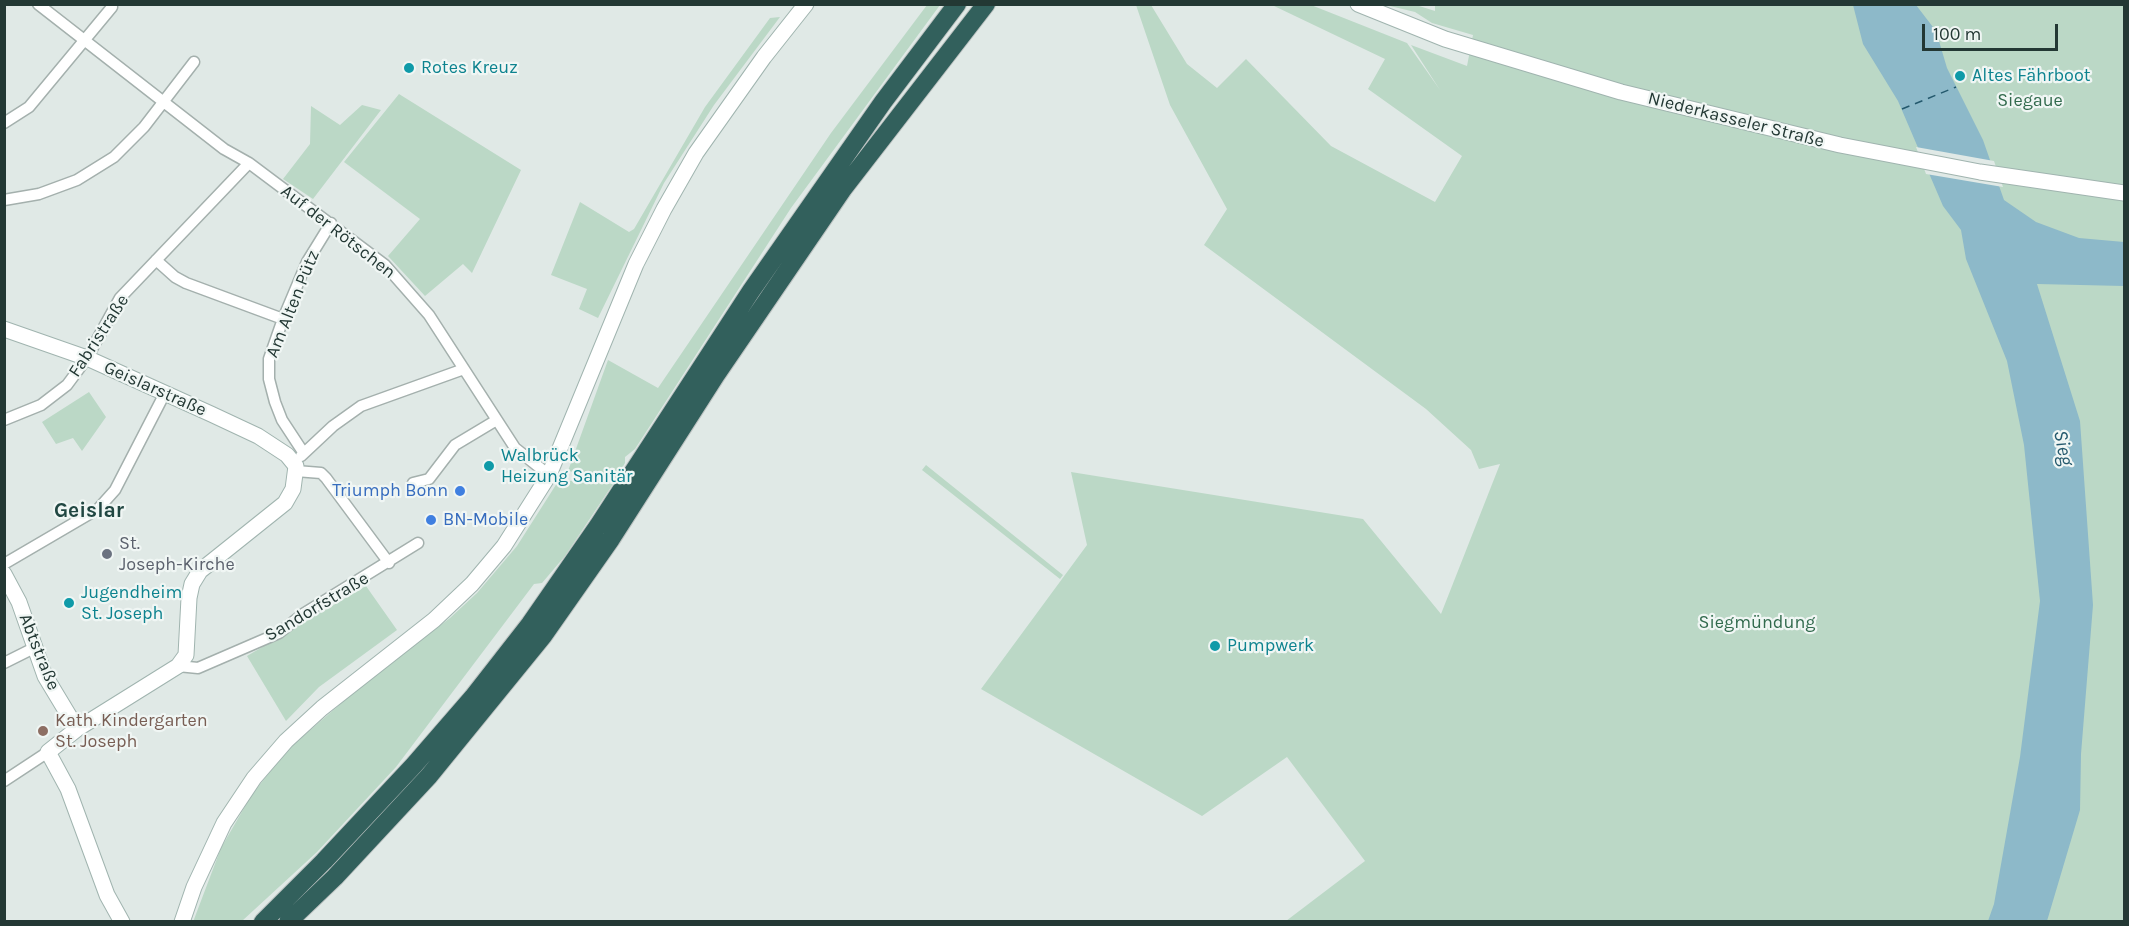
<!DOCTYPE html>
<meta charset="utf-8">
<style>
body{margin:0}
#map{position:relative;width:2129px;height:926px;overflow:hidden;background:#e0e9e6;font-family:Karla,sans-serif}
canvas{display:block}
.frame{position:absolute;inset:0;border:6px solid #233834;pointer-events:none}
.scale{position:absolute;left:1922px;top:24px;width:136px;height:27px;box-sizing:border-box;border:3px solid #233834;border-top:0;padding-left:8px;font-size:18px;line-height:21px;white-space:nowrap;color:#233834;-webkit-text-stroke:4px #f0f6f4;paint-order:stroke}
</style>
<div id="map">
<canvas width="2129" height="926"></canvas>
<div class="frame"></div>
<div class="scale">100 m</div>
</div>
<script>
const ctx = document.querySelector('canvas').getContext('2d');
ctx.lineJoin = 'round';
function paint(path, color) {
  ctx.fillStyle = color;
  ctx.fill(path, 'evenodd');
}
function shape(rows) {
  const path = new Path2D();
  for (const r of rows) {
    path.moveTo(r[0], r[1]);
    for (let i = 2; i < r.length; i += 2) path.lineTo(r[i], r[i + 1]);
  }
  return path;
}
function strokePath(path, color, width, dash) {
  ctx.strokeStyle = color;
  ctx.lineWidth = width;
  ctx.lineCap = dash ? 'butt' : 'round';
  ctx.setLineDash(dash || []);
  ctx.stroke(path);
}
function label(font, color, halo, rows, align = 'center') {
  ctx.font = font + ' Karla,sans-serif';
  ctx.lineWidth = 4.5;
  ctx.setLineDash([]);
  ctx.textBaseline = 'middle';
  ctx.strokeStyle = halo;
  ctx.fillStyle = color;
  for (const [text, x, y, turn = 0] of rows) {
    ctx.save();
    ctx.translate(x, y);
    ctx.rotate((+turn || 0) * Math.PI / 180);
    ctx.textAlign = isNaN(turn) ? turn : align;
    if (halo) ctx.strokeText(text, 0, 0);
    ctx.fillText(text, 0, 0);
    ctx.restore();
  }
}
paint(shape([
 [1435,4,2124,5,2124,921,2023,921,2058,532,2013,921,1286,921,1365,861,1287,757,1202,816,981,689,1087,545,1071,472,1363,519,1441,614,1500,464,1479,469,1471,450,1426,409,1204,245,1227,209,1170,105,1136,5,1151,5,1187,64,1217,88,1246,59,1331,146,1435,202,1462,156,1368,89,1385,59,1272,5,1311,5,1407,43,1440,90,1411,45,1467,66,1473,35,1432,23,1415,12,1386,5,1416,5,1435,11],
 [927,5,940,5,791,208,635,449,625,457,625,463,616,478,568,471,608,360,658,388,831,133],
 [780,17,714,105,664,183,598,318,579,309,587,289,551,275,580,202,629,232,634,229,705,107,770,18],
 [399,94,521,170,472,273,463,264,425,296,388,256,420,219,344,162],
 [362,105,381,110,313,199,283,179,310,144,311,106,340,125],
 [89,392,106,417,82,451,73,438,56,444,42,422],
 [926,465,1063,575,1060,579,922,470],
 [559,480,613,484,565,556,542,583,534,584,396,767,317,852,242,921,193,922,221,848,251,796,286,751,367,681,450,618,477,593,517,546],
 [366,586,397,630,319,687,286,721,247,656]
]), '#bbd8c6');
paint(shape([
 [1853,5,1916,5,1936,31,1947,68,1983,140,2004,200,2036,222,2079,238,2124,242,2124,286,2037,284,2080,421,2093,605,2081,754,2080,810,2047,921,1988,921,1994,904,2020,757,2040,601,2024,445,2007,361,1966,259,1961,230,1943,206,1898,101,1863,44]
]), '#8db9c9');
paint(shape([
 [1916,147,1994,161,2003,187,1926,174]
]), '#e0e9e6');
strokePath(shape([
 [1902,109,1956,87]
]), '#24596d', 1.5, [8, 6]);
const street = shape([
 [38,4,224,149,249,163,385,265,429,315,515,448,549,475],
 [4,123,29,107,112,7],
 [4,200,39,194,77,180,114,157,144,127,194,62],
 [156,260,175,277,186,283,283,319],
 [4,420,41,405,67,385,87,358,120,298,249,163],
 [303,452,282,420,275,402,269,379,269,359,283,319,307,262,331,223],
 [301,456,333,426,361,406,464,369],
 [296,471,321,473,326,478,389,563],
 [413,483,429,479,455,445,495,421],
 [4,564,98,509,115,490,165,393],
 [4,663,34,648],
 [178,666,198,668,279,633,303,614,418,543],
 [4,781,48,752]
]);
const secondary = shape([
 [1358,4,1445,39,1621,92,1840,145,1980,172,2124,193],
 [4,329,87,358,211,414,258,436,287,455,296,466,293,489,285,503,200,571,192,584,189,598,186,655,178,666,77,729,48,752,68,789,107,895,122,922],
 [4,574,19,602,45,676,77,729],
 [182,922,194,887,224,823,254,778,286,741,322,708,434,620,472,584,504,546,549,475,636,264,664,209,696,153,764,57,806,4]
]);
const highway = shape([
 [263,922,324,861,414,765,473,697,530,624,598,526,751,291,883,102,957,4],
 [288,922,335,877,429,776,543,636,611,539,716,375,843,189,986,4]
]);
strokePath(street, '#a4b0ad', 13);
strokePath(secondary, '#a0b4af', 17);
strokePath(highway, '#bdc3c2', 20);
strokePath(street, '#fff', 10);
strokePath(secondary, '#fff', 15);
strokePath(highway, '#32605c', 18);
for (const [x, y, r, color] of [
 [409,68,6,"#0f9aa8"],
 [1960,76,6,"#0f9aa8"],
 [489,466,6,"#0f9aa8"],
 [460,491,6,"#3f7fe0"],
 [431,520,6,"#3f7fe0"],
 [107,554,6,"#6b7280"],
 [69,603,6,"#0f9aa8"],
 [1215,646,6,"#0f9aa8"],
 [43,731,6,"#8d6e63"]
]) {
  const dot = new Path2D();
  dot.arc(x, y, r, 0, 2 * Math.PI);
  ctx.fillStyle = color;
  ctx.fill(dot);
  strokePath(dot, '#f0f6f4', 2);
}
label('18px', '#0d838f', '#f0f6f4', [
 ["Rotes Kreuz",421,68],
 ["Altes Fährboot",1972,76],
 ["Walbrück",501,456],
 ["Heizung Sanitär",501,477],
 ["Jugendheim",81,593],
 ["St. Joseph",81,614],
 ["Pumpwerk",1227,646]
], 'left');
label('18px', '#316a4d', '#f0f6f4', [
 ["Siegaue",2030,101],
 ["Siegmündung",1757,623]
]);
label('18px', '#233834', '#f0f6f4', [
 ["Niederkasseler Straße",1736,120,14],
 ["Auf der Rötschen",338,232,38],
 ["Am Alten Pütz",293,304,-68],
 ["Fabristraße",99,336,-57],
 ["Geislarstraße",155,389,24],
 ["Sandorfstraße",317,607,-31],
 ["Abtstraße",39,652,68]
]);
label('18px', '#366cbe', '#f0f6f4', [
 ["Triumph Bonn",448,491],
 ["BN-Mobile",443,520,"left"]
], 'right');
label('18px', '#5b616d', '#f0f6f4', [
 ["St.",119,544],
 ["Joseph-Kirche",119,565]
], 'left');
label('18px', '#785e54', '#f0f6f4', [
 ["Kath. Kindergarten",55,721],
 ["St. Joseph",55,742]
], 'left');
label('italic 20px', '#24596d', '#f0f6f4', [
 ["Sieg",2063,448,79]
]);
label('bold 21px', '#214742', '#f0f6f4', [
 ["Geislar",89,511]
]);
</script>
